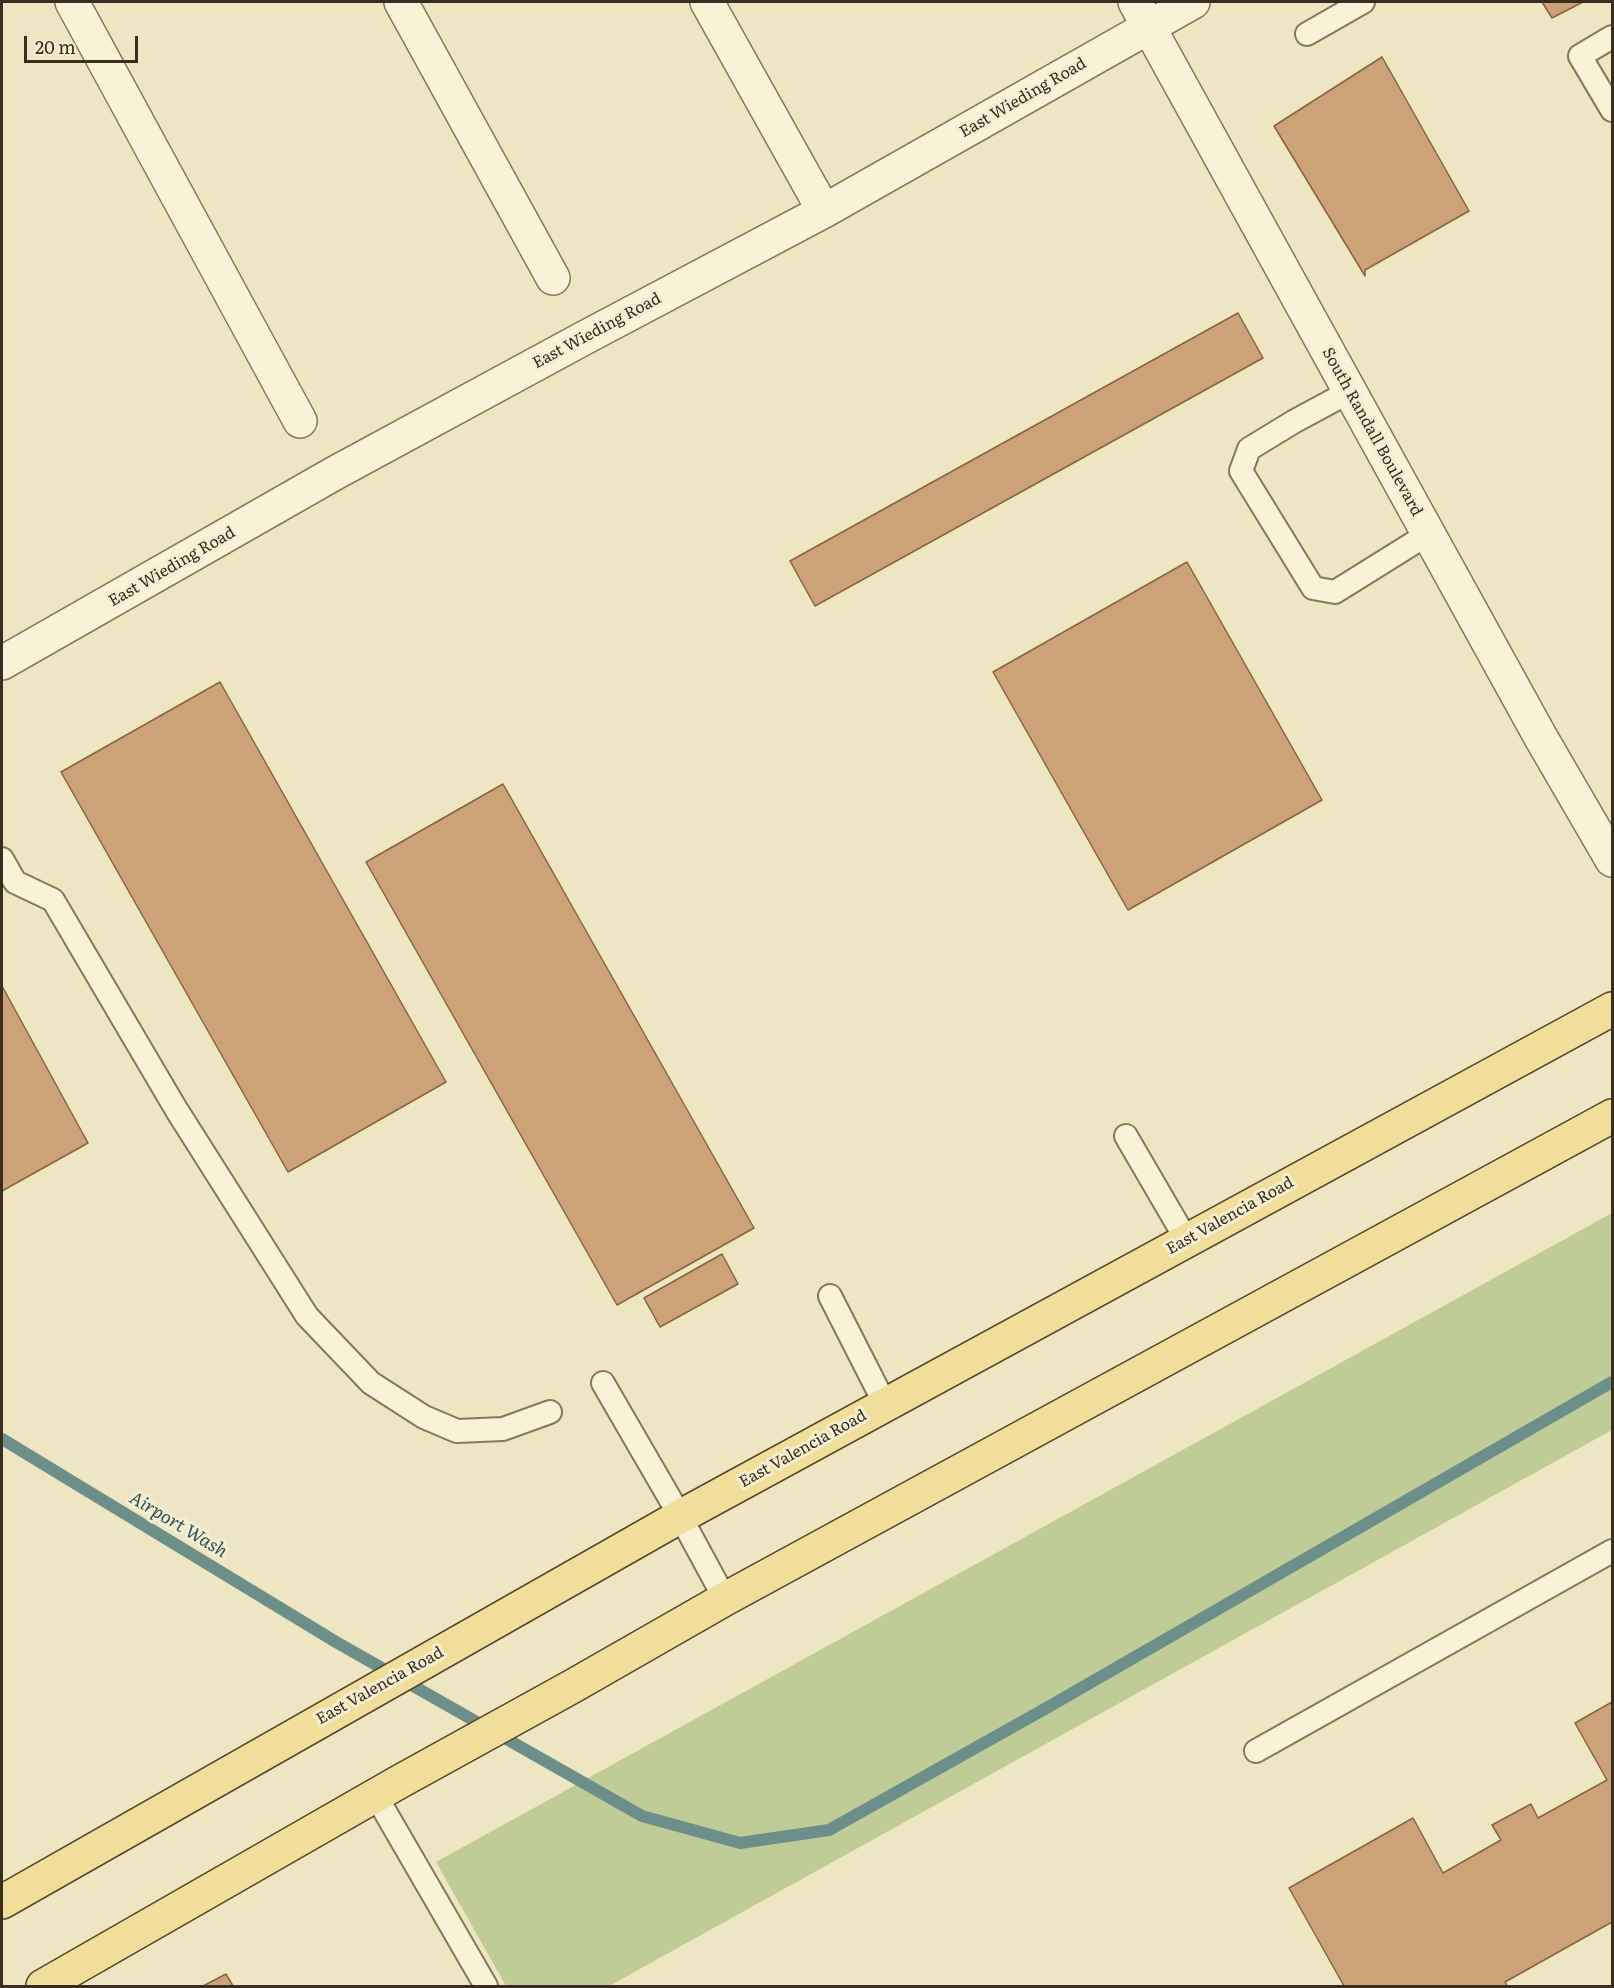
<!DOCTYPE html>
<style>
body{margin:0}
#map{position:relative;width:1614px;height:1988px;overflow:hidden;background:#eee5c3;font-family:Literata,serif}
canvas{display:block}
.frame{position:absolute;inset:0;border:3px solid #382d1e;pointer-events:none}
.scale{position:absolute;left:24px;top:36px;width:114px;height:27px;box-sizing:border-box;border:3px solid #382d1e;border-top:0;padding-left:8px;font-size:18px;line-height:21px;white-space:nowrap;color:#382d1e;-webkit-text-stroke:4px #f5eed2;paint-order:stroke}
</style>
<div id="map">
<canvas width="1614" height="1988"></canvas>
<div class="frame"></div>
<div class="scale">20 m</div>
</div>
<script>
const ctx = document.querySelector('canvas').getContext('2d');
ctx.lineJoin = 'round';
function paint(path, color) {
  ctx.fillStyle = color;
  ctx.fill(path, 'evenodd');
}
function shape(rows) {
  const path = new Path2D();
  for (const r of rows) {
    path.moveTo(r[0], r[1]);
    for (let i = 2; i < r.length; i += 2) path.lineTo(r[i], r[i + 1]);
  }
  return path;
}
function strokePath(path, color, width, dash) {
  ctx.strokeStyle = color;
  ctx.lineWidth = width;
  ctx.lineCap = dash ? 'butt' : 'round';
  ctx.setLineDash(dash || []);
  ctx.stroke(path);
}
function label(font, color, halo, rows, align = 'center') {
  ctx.font = font + ' Literata,serif';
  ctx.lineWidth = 6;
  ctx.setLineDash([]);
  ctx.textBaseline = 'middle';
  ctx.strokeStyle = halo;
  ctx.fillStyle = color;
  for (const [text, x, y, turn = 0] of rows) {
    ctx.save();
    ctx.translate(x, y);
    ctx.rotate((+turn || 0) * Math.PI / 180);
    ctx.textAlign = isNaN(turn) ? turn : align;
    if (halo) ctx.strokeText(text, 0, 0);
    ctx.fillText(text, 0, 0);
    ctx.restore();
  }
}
paint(shape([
 [1612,1213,1612,1430,609,1986,506,1986,436,1862]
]), '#c0cc97');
strokePath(shape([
 [2,1439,336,1642,642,1816,740,1843,829,1830,1050,1706,1612,1382]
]), '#6c8f89', 12);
const building = shape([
 [1542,2,1583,2,1552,18,1542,2],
 [1382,57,1469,211,1365,270,1365,276,1274,126,1382,57],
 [1238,313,1263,358,815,606,790,561,1238,313],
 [1187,562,1322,800,1128,910,993,672,1187,562],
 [220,682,446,1082,288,1172,61,772,220,682],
 [503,784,754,1228,617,1305,366,862,503,784],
 [2,986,88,1143,2,1191,2,986],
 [722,1254,738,1284,660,1327,644,1298,722,1254],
 [1612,1702,1612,1922,1505,1982,1507,1986,1344,1986,1289,1888,1413,1818,1443,1873,1501,1840,1492,1825,1531,1804,1538,1818,1607,1780,1575,1723,1612,1702],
 [226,1974,233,1986,203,1986,226,1974]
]);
paint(building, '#cca379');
strokePath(building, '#876340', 1.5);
const service = shape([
 [1307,34,1363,2],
 [1612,37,1580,56,1612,110],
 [1349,392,1295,421,1249,449,1241,471,1313,588,1335,592,1428,534],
 [2,859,15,882,53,900,176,1109,307,1316,371,1383,424,1417,457,1431,503,1429,550,1412],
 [1126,1136,1186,1239],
 [830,1296,885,1404],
 [603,1383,680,1516,725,1599],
 [1256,1751,1612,1551],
 [376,1796,486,1986]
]);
const minor = shape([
 [72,2,300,421],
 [401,2,553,278],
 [707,2,824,211],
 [1135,2,1540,736,1612,860],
 [2,663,335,473,586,337,824,211,1193,2]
]);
const primary = shape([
 [2,1902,674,1520,1612,1009],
 [43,1986,399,1782,573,1686,725,1599,1612,1116]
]);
strokePath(service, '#88775a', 26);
strokePath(minor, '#88775a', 36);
strokePath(primary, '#55442e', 36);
strokePath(service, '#f8f2d6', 22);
strokePath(minor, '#f8f2d6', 33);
strokePath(primary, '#f1de9b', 33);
label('16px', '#382d1e', '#f5eed2', [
 ["East Wieding Road",1023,98,-30],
 ["East Wieding Road",597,331,-28],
 ["South Randall Boulevard",1372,432,61],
 ["East Wieding Road",172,567,-30],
 ["East Valencia Road",1230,1216,-29],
 ["East Valencia Road",803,1449,-29],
 ["East Valencia Road",380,1686,-29]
]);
label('italic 18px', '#2d5657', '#f5eed2', [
 ["Airport Wash",178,1525,31]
]);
</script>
